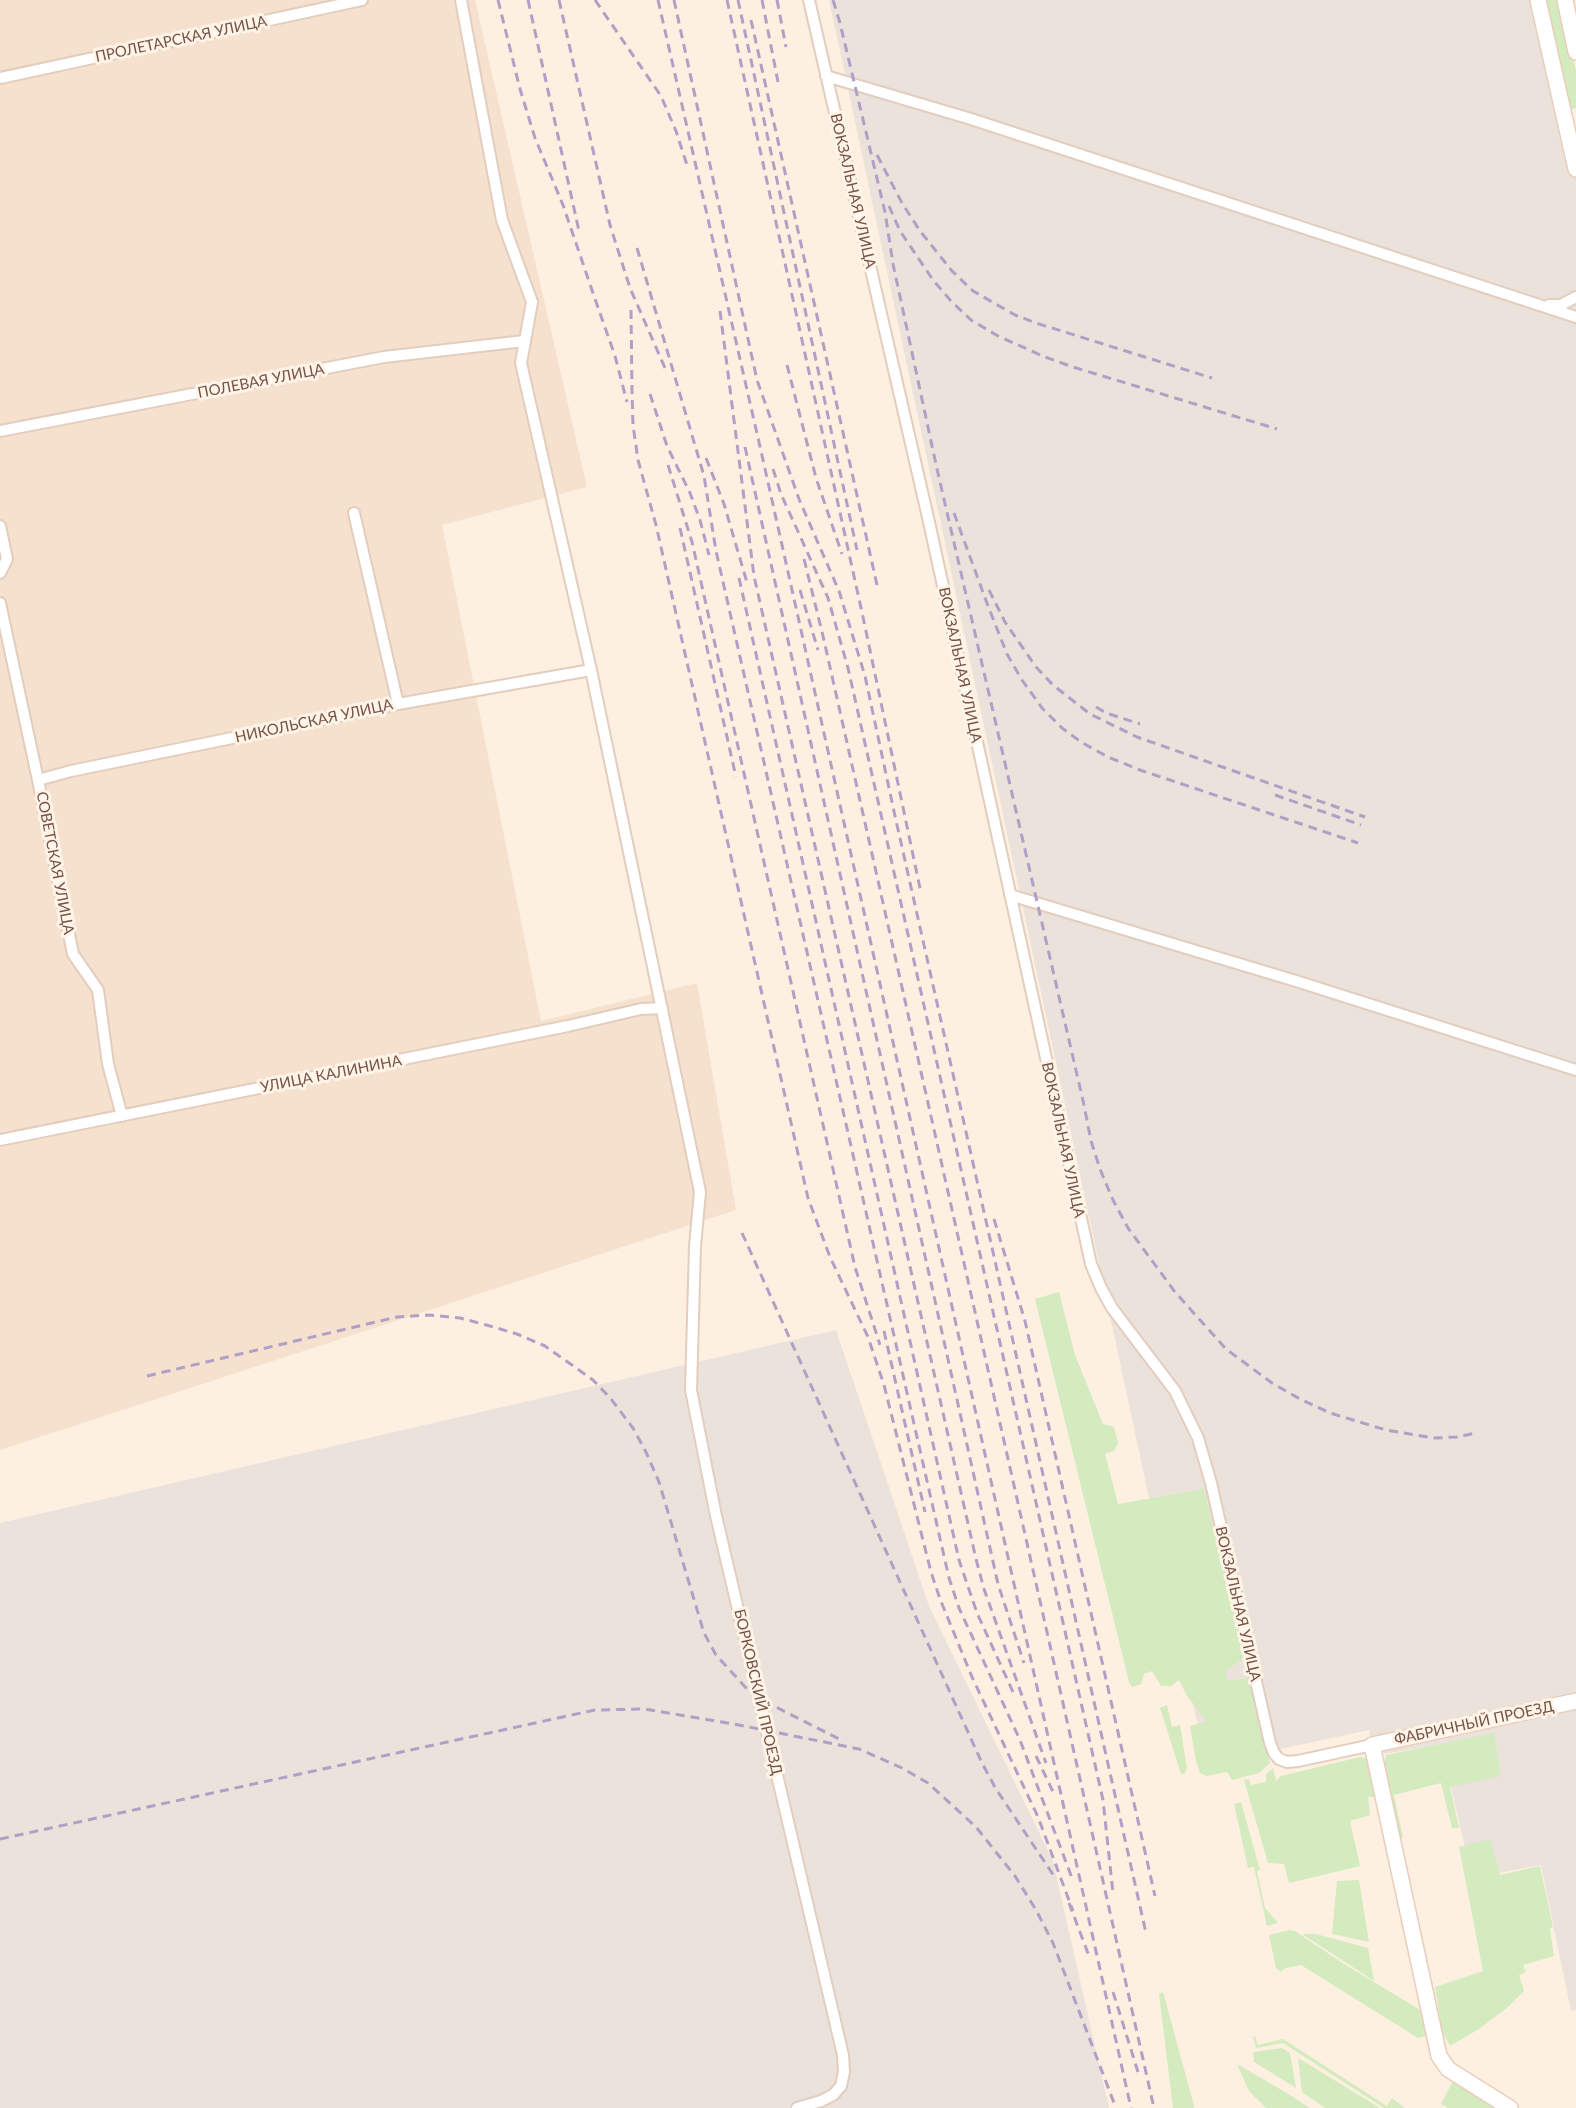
<!DOCTYPE html>
<meta charset="utf-8">
<style>
body{margin:0}
canvas{display:block;background:#fdf0e0}
</style>
<canvas width="1576" height="2108"></canvas>
<script>
const ctx = document.querySelector('canvas').getContext('2d');
ctx.lineJoin = 'round';
function paint(path, color) {
  ctx.fillStyle = color;
  ctx.fill(path, 'evenodd');
}
function shape(rows) {
  const path = new Path2D();
  for (const r of rows) {
    path.moveTo(r[0], r[1]);
    for (let i = 2; i < r.length; i += 2) path.lineTo(r[i], r[i + 1]);
  }
  return path;
}
function strokePath(path, color, width, dash) {
  ctx.strokeStyle = color;
  ctx.lineWidth = width;
  ctx.lineCap = dash ? 'butt' : 'round';
  ctx.setLineDash(dash || []);
  ctx.stroke(path);
}
function label(font, color, halo, rows, align = 'center') {
  ctx.font = font + ' Lato,sans-serif';
  ctx.lineWidth = 6;
  ctx.setLineDash([]);
  ctx.textBaseline = 'middle';
  ctx.strokeStyle = halo;
  ctx.fillStyle = color;
  for (const [text, x, y, turn = 0] of rows) {
    ctx.save();
    ctx.translate(x, y);
    ctx.rotate((+turn || 0) * Math.PI / 180);
    ctx.textAlign = isNaN(turn) ? turn : align;
    if (halo) ctx.strokeText(text, 0, 0);
    ctx.fillText(text, 0, 0);
    ctx.restore();
  }
}
paint(shape([
 [0,0,475,0,587,487,442,525,541,1021,697,983,736,1210,0,1450]
]), '#f5e1ce');
paint(shape([
 [829,0,1537,0,1576,175,1576,2010,1571,2011,1541,1865,1472,1878,1441,1744,1385,1754,1372,1745,1369,1730,1206,1765],
 [836,1330,929,1606,1053,1861,1109,2108,0,2108,0,1523]
]), '#ebe2dc');
paint(shape([
 [1543,0,1560,0,1576,71,1576,108,1568,110],
 [1059,1292,1075,1355,1103,1424,1114,1427,1118,1443,1115,1450,1105,1454,1118,1504,1204,1489,1244,1658,1225,1671,1228,1681,1249,1678,1270,1763,1259,1773,1232,1780,1227,1772,1207,1776,1200,1773,1196,1761,1190,1726,1207,1721,1187,1696,1179,1680,1171,1686,1161,1686,1152,1671,1144,1674,1141,1684,1132,1687,1129,1682,1035,1299],
 [1167,1705,1172,1727,1180,1725,1187,1768,1185,1773,1181,1774,1160,1708],
 [1494,1733,1501,1776,1450,1787,1459,1828,1452,1828,1441,1783,1394,1795,1403,1837,1399,1838,1383,1767,1386,1755],
 [1360,1757,1370,1759,1378,1797,1368,1797,1370,1815,1350,1821,1360,1866,1289,1883,1284,1864,1268,1863,1244,1780,1249,1779,1251,1785,1266,1782,1266,1774,1273,1768,1276,1781,1281,1776],
 [1241,1802,1260,1870,1257,1871,1265,1908,1278,1923,1267,1926,1254,1867,1248,1868,1234,1804],
 [1490,1839,1500,1875,1540,1866,1553,1927,1550,1929,1554,1956,1523,1965,1526,1972,1519,1975,1524,1991,1508,2007,1479,2029,1450,2046,1442,2031,1435,1987,1483,1971,1459,1847],
 [1359,1880,1369,1942,1332,1934,1337,1881],
 [1290,1930,1295,1931,1344,1964,1417,2008,1425,2016,1429,2030,1426,2036,1418,2038,1301,1965,1285,1968,1281,1972,1276,1968,1269,1935],
 [1302,1934,1316,1934,1368,1948,1374,1981],
 [1163,1992,1193,2102,1194,2108,1173,2108,1159,1994],
 [1255,2036,1258,2045,1283,2039,1387,2106,1392,2098,1405,2108,1384,2108,1283,2043,1256,2048,1253,2037],
 [1282,2048,1290,2053,1296,2088,1254,2062,1253,2052],
 [1298,2058,1380,2108,1325,2108,1302,2092],
 [1237,2064,1290,2095,1310,2108,1266,2108,1249,2091],
 [1454,2079,1498,2108,1448,2108,1441,2104]
]), '#d3ebbe');
const street = shape([
 [461,0,502,220,532,302,521,363,591,670,700,1192,695,1246,691,1390,716,1516,843,2055,844,2072,841,2086,833,2095,821,2101,797,2108],
 [809,0,929,522,1091,1264,1101,1288,1112,1308,1175,1391,1198,1438,1211,1483,1270,1743,1274,1753,1279,1759,1287,1762,1298,1761,1372,1745],
 [826,76,971,119,1576,317],
 [0,78,362,0],
 [1549,305,1561,305,1576,297],
 [0,431,384,357,524,341],
 [354,513,398,704],
 [0,526,7,559,0,573],
 [0,603,38,780,73,954,98,990,108,1064,122,1116],
 [38,780,71,771,398,704,591,670],
 [1010,895,1296,981,1576,1070],
 [0,1140,568,1026,641,1009,662,1008]
]);
const secondary = shape([
 [1538,0,1576,169],
 [1565,0,1576,52],
 [1510,2108,1448,2069,1439,2056,1372,1745,1576,1701]
]);
strokePath(street, '#e3cdbe', 14);
strokePath(secondary, '#e9cebb', 18);
strokePath(street, '#fff', 10);
strokePath(secondary, '#fff', 15);
strokePath(shape([
 [498,0,520,89,535,138,563,205,594,296,615,356,627,402],
 [528,0,579,231],
 [559,0,610,225,630,288,665,368],
 [595,0,661,96,676,131,687,165],
 [658,0,761,451,1131,2108],
 [674,0,757,380,799,499,839,591,865,676,895,816,1146,1933],
 [727,0,863,617,921,893],
 [738,0,857,550],
 [762,0,778,82],
 [777,0,786,47],
 [833,0,840,23,885,212,893,264,937,469,1084,1105,1091,1141,1100,1169,1113,1200,1128,1228,1175,1292,1226,1349,1272,1383,1300,1399,1330,1413,1386,1430,1434,1438,1457,1437,1476,1433],
 [751,20,877,585],
 [877,155,902,203,920,231,952,271,973,291,1015,315,1036,323,1212,378],
 [889,206,900,231,933,280,951,301,971,320,998,336,1045,357,1073,367,1277,429],
 [637,248,704,476,716,551,949,1578,959,1608,1020,1740,1072,1878],
 [631,310,632,392,633,425,638,460,656,525,808,1198,830,1257,868,1337,884,1385,931,1572,940,1599,972,1677,1038,1817,1073,1911],
 [720,311,754,576,976,1559,984,1589,1046,1763],
 [787,365,816,478,842,554],
 [650,394,667,446,690,493,700,520,709,555],
 [745,447,998,1584,1024,1663],
 [706,458,724,504,748,586],
 [668,465,692,542,855,1267,880,1345],
 [773,469,781,494,828,598,848,668,1103,1800,1113,1893],
 [954,513,988,606,1007,654,1022,680,1042,708,1062,728,1081,742,1108,757,1140,770,1358,843],
 [680,528,736,777],
 [804,559,823,636,1154,2108],
 [739,578,959,1560,977,1613,1013,1692],
 [800,590,818,650],
 [989,590,1005,622,1036,667,1053,685,1090,714,1137,737,1365,817],
 [1096,707,1106,713,1140,724],
 [1275,795,1361,825],
 [994,1219,1025,1321,1155,1896],
 [742,1233,982,1763,996,1789,1056,1879],
 [884,1331,925,1512],
 [147,1376,397,1317,429,1315,460,1318,490,1326,517,1334,545,1346,593,1380,611,1399,633,1428,646,1452,659,1482,704,1633,716,1655,747,1689,768,1703,843,1741],
 [1036,1756,1055,1796],
 [0,1839,595,1710,645,1709,734,1724,859,1749,902,1768,928,1783,976,1827,1015,1876,1036,1910,1053,1943,1116,2108],
 [1069,1903,1089,1956],
 [1113,1992,1138,2072]
]), '#b19fc6', 3, [9, 6]);
label('15px', '#745446', '#fff4e7', [
 ["ПРОЛЕТАРСКАЯ УЛИЦА",181,39,-12],
 ["ВОКЗАЛЬНАЯ УЛИЦА",853,191,77],
 ["ПОЛЕВАЯ УЛИЦА",261,381,-11],
 ["ВОКЗАЛЬНАЯ УЛИЦА",960,665,78],
 ["НИКОЛЬСКАЯ УЛИЦА",314,721,-12],
 ["СОВЕТСКАЯ УЛИЦА",55,863,79],
 ["УЛИЦА КАЛИНИНА",331,1074,-11],
 ["ВОКЗАЛЬНАЯ УЛИЦА",1063,1140,78],
 ["ВОКЗАЛЬНАЯ УЛИЦА",1238,1604,77],
 ["БОРКОВСКИЙ ПРОЕЗД",758,1692,77],
 ["ФАБРИЧНЫЙ ПРОЕЗД",1474,1723,-12]
]);
</script>
